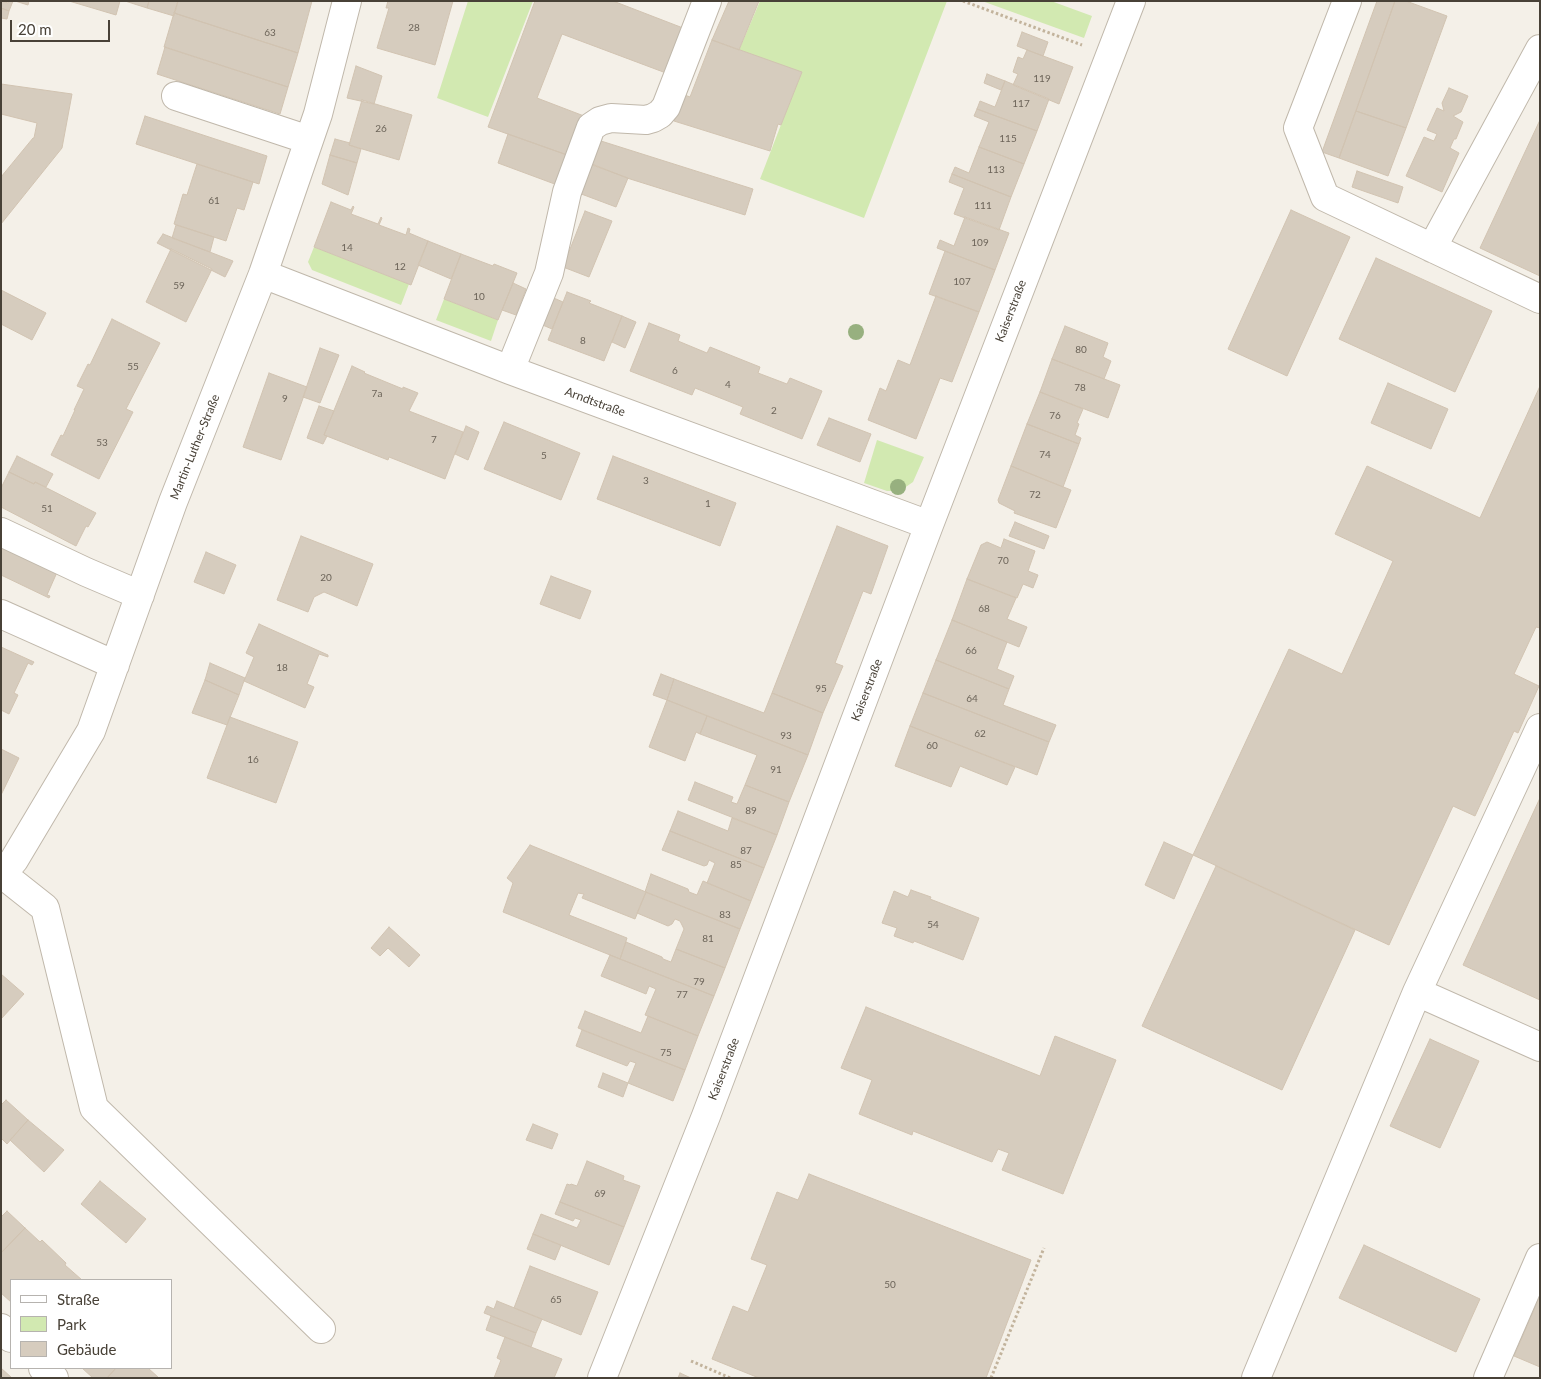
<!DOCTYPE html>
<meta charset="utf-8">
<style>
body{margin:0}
#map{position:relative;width:1541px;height:1379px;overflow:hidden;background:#f4f0e8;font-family:Lato,sans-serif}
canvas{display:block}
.frame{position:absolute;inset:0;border:2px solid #484137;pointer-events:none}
.legend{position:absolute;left:10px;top:1279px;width:162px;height:90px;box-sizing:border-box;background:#fff;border:1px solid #b6b3af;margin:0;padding:6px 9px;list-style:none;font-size:15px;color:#484137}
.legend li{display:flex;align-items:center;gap:10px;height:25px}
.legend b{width:25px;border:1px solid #b6b3af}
.scale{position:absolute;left:10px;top:20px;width:100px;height:22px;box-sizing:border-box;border:2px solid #484137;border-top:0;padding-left:6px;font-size:15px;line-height:18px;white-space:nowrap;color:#484137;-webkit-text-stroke:4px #fff;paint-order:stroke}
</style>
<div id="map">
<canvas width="1541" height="1379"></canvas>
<div class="frame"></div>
<ul class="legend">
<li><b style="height:6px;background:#fff"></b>Straße</li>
<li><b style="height:14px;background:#d2e9b1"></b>Park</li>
<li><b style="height:14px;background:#d6ccbe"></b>Gebäude</li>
</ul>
<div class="scale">20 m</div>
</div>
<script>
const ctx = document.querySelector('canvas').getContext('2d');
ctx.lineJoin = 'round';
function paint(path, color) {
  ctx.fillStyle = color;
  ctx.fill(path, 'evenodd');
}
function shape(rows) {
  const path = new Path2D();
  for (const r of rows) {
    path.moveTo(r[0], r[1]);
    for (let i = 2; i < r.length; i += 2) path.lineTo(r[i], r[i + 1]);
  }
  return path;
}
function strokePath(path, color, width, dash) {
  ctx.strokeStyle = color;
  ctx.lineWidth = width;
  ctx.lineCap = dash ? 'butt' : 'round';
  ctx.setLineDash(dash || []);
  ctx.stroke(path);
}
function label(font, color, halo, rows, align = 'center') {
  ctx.font = font + ' Lato,sans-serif';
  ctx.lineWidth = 5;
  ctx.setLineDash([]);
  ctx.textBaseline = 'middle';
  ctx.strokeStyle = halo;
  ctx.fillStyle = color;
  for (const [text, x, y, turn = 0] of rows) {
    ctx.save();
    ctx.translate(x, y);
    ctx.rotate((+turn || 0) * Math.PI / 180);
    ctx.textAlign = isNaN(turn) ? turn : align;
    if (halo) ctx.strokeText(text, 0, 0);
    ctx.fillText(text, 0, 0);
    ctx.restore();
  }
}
paint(shape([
 [468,1,533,1,488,117,437,98],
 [760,1,947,1,864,218,760,179,801,73,739,50],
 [982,1,1051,1,1092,16,1084,38],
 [314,247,409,284,401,305,312,270,308,262],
 [444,299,498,320,491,341,436,320],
 [877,440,924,457,913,482,900,491,887,491,864,483]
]), '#d2e9b1');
const building = shape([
 [1,1,8,3,9,1,13,1,9,11,1,8,1,1],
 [15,1,29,1,28,5,15,1],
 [69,1,120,1,116,15,69,1],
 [125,1,149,1,147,8,125,1],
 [149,1,178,1,174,16,147,8,149,1],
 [178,1,312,1,298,53,174,13,178,1],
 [388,1,453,1,435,65,377,48,389,8,386,8,388,1],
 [535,1,613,1,683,28,666,73,562,34,537,98,584,116,570,156,488,127,535,1],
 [729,1,759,1,739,50,712,40,729,1],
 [1377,1,1395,1,1339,158,1322,152,1377,1],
 [1395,1,1406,1,1447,16,1406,128,1356,111,1395,1],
 [1,8,9,11,7,19,1,18,1,8],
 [174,13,298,53,288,87,164,47,174,13],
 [1022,32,1048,42,1043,56,1017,46,1022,32],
 [712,40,802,72,781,125,778,124,770,151,674,121,682,94,690,97,712,40],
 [165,47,288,87,280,114,157,74,165,47],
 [1027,50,1073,67,1059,104,1013,85,1018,74,1013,72,1018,57,1023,59,1027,50],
 [356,66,382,76,374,104,347,98,356,66],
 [987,74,1005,81,1001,90,984,83,987,74],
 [1005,81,1049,99,1037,131,977,109,980,101,995,107,1005,81],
 [1,84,72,94,62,148,1,224,1,177,33,138,34,138,37,123,1,114,1,84],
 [1449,88,1468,96,1461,112,1453,116,1463,122,1456,139,1454,139,1450,148,1459,153,1442,192,1406,176,1424,137,1434,141,1437,134,1427,130,1437,108,1444,111,1442,103,1449,88],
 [362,100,412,115,399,160,349,145,362,100],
 [977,109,1037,131,1024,164,979,147,989,122,974,116,977,109],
 [1356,111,1406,128,1388,176,1339,158,1356,111],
 [145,116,267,156,259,184,136,144,145,116],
 [1540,120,1540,276,1480,248,1540,120],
 [508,134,570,156,560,186,498,163,508,134],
 [335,139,350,143,349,145,361,149,357,163,330,155,335,139],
 [601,141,753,189,745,215,627,178,592,164,601,141],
 [979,147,1024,164,1011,197,952,174,955,167,969,173,979,147],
 [330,155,357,163,348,195,322,184,330,155],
 [587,163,628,178,616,207,576,192,587,163],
 [197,164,253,182,244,210,237,208,226,241,174,224,183,194,187,195,197,164],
 [1357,171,1403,187,1398,203,1352,187,1357,171],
 [952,174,1011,197,999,230,954,214,964,188,949,182,952,174],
 [331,202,351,210,353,206,354,207,351,214,378,224,381,217,382,218,379,225,406,235,408,228,410,229,409,233,428,241,411,285,314,247,331,202],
 [1291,210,1350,237,1287,376,1228,349,1291,210],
 [585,211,612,221,589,277,563,267,585,211],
 [965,217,1009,233,995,270,937,248,940,240,954,246,965,217],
 [176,225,214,237,210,252,172,238,176,225],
 [163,234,233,261,225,277,157,243,163,234],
 [428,241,461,254,451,279,418,265,428,241],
 [171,249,212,269,186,322,146,302,171,249],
 [945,251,995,270,979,312,929,294,945,251],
 [461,254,493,266,494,264,517,273,498,320,444,299,461,254],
 [1376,258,1492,311,1455,392,1339,339,1376,258],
 [513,283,526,289,516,315,502,310,513,283],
 [1,290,46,313,32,340,1,324,1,290],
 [567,292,591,301,589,303,622,316,604,361,548,340,567,292],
 [549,296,563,302,552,329,538,323,549,296],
 [936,296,979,312,952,382,940,378,916,439,868,420,880,388,886,391,898,360,910,365,936,296],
 [622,316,636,322,625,348,612,342,622,316],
 [112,319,160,343,126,409,133,412,99,479,51,455,61,435,63,436,75,410,74,410,84,389,77,386,88,364,90,365,112,319],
 [649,323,680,335,678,341,707,353,710,347,760,367,758,373,787,384,790,378,822,391,802,439,740,414,743,407,695,388,692,395,630,371,649,323],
 [1065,326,1108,343,1103,357,1111,361,1104,379,1052,359,1065,326],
 [320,348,339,355,320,403,303,397,320,348],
 [1052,359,1120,385,1108,418,1040,392,1052,359],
 [352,366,365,372,364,373,403,389,403,387,418,393,409,411,463,432,445,479,389,457,388,460,324,435,352,366],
 [269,373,307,387,281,460,243,447,269,373],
 [1388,383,1448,409,1431,449,1371,423,1388,383],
 [1540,386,1540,628,1536,627,1514,674,1539,686,1518,733,1514,731,1475,816,1453,806,1389,945,1193,855,1289,649,1342,674,1393,561,1335,534,1367,466,1480,518,1540,386],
 [1040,392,1083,409,1077,423,1079,424,1075,435,1081,438,1079,444,1027,424,1040,392],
 [319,406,334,411,324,435,327,436,323,444,307,438,319,406],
 [829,418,871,434,860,462,817,445,829,418],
 [504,422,580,453,561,500,484,469,504,422],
 [1027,424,1079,444,1063,487,1011,466,1027,424],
 [466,426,479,432,468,460,455,454,466,426],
 [17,456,53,474,46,487,35,482,34,484,9,472,17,456],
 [613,456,736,503,720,546,597,499,613,456],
 [1011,466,1071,490,1056,528,1014,513,1015,511,999,503,998,500,1011,466],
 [9,472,34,484,35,482,96,513,88,527,86,526,76,546,1,507,1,488,9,472],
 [1015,522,1049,536,1044,549,1009,536,1015,522],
 [837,526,888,546,871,594,863,591,835,663,843,666,823,713,772,693,837,526],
 [301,536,373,564,357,606,324,592,314,597,308,612,277,600,301,536],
 [1004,539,1035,551,1028,571,1038,575,1033,588,1023,584,1017,598,967,579,981,545,987,542,1001,548,1004,539],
 [1,541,58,570,47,595,50,596,49,598,1,575,1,541],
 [206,552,236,565,224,594,194,582,206,552],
 [551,576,591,591,580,619,540,604,551,576],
 [967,579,1016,598,1007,619,1027,627,1019,647,952,620,967,579],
 [952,620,1007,642,997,669,1014,676,1009,689,936,660,952,620],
 [259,624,328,655,328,657,319,654,307,684,314,687,305,708,244,681,254,657,246,653,259,624],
 [1,647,34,662,32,665,28,663,14,693,18,695,9,714,1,710,1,647],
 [936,660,1009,689,1003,705,1056,725,1049,742,923,693,936,660],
 [210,663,245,678,239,695,205,680,210,663],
 [661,674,674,679,667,700,653,695,661,674],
 [674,679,764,713,772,693,823,713,808,755,667,700,674,679],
 [205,680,239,695,227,725,192,713,205,680],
 [923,693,1049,742,1037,775,910,726,923,693],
 [667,700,707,716,700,734,696,732,685,761,649,747,667,700],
 [707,716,808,755,789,802,745,785,757,755,700,734,707,716],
 [230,717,298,742,276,803,207,778,230,717],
 [910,726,1015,767,1007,785,960,766,951,787,895,766,910,726],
 [1,749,19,758,1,795,1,749],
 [695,782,733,797,731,802,737,804,745,785,789,802,777,835,688,800,695,782],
 [1540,798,1540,1000,1463,965,1540,798],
 [678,811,728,831,732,818,777,835,764,868,670,831,678,811],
 [670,831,764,868,751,901,707,883,715,863,709,860,707,865,704,866,662,850,670,831],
 [1164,842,1193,855,1174,899,1145,885,1164,842],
 [530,845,646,892,635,919,582,898,584,894,578,893,569,915,627,938,620,959,503,912,513,883,507,878,530,845],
 [1216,866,1355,930,1282,1090,1142,1026,1216,866],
 [651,874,688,889,689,892,697,895,703,881,751,901,740,929,645,892,651,874],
 [911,890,931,897,930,899,979,918,963,960,914,941,913,943,894,936,897,928,882,923,894,891,908,897,911,890],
 [646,892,740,929,725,968,676,949,684,929,680,921,675,919,672,924,668,926,637,913,646,892],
 [389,927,420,955,409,967,388,948,380,956,371,948,389,927],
 [626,942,662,957,663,959,671,962,676,949,725,968,714,996,620,959,626,942],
 [610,955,714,996,698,1036,645,1015,656,989,649,986,646,994,601,976,610,955],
 [1,974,24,994,1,1019,1,974],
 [866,1007,1040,1076,1055,1036,1116,1060,1063,1194,1002,1170,1009,1153,998,1149,992,1162,913,1131,912,1135,859,1114,872,1080,841,1068,866,1007],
 [585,1011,641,1033,648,1016,698,1036,685,1070,578,1028,585,1011],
 [582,1030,685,1070,673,1101,628,1083,636,1063,630,1061,627,1066,576,1046,582,1030],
 [1430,1039,1479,1061,1440,1148,1390,1126,1430,1039],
 [603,1073,628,1083,623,1097,598,1087,603,1073],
 [6,1100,28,1120,7,1144,1,1138,1,1105,6,1100],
 [28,1120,64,1150,44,1172,10,1140,28,1120],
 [533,1124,558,1134,552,1149,526,1140,533,1124],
 [587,1161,624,1176,623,1180,640,1186,624,1227,560,1202,567,1184,570,1185,571,1184,577,1186,587,1161],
 [809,1174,1031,1260,986,1378,759,1378,712,1359,733,1306,748,1312,767,1265,751,1259,777,1192,798,1200,809,1174],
 [100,1181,146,1219,126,1243,81,1204,100,1181],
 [560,1202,624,1227,609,1265,533,1234,541,1214,577,1228,581,1220,575,1218,573,1221,555,1214,560,1202],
 [7,1211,25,1228,1,1253,1,1215,2,1216,7,1211],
 [25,1228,40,1242,42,1240,66,1263,65,1265,82,1280,11,1280,11,1302,1,1293,1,1253,25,1228],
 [533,1234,561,1245,555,1260,527,1249,533,1234],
 [1364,1245,1480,1299,1456,1352,1339,1298,1364,1245],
 [530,1266,598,1292,581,1335,514,1308,530,1266],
 [1540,1296,1540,1367,1514,1356,1540,1296],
 [497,1301,542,1319,536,1333,484,1313,487,1306,494,1309,497,1301],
 [491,1316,536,1333,531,1347,486,1330,491,1316],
 [505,1337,562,1359,554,1378,494,1378,501,1360,497,1358,505,1337],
 [1,1368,12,1378,1,1378,1,1368],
 [82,1368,116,1368,107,1378,93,1378,82,1368],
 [116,1368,148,1368,159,1378,107,1378,116,1368],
 [680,1373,691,1378,678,1378,680,1373]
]);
paint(building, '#d6ccbe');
strokePath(building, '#d1c3b1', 1);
const minor = shape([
 [1347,1,1298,128,1325,197,1540,299],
 [176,96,309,140],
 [1432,248,1540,49],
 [263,274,510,370,929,525],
 [510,370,549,273,567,192,591,127,600,121,611,118,646,120,653,118,660,114,666,107,707,1],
 [1,532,86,572,140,595],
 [1,614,115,665],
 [2,874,45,908,94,1108,321,1329],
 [1,875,14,860,91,731,173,502,263,274,318,114,347,1],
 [1417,992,1540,1047],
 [1,1328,11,1338],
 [43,1368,54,1378],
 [602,1378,706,1116,929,525,1131,1],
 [1256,1378,1417,992,1540,728],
 [1488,1378,1540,1258]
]);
strokePath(minor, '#c0b8ab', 30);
strokePath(shape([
 [963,1,1082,45],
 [691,1361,730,1378],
 [991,1378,1044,1248]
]), '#c2b39c', 3, [2.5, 2.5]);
strokePath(minor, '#fff', 28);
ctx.fillStyle = '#97b07f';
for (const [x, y] of [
 [856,332],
 [898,487]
]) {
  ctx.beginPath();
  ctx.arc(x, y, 8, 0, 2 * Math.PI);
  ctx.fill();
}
label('10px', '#6c6459', null, [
 ["28",414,28],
 ["63",270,33],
 ["119",1042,79],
 ["117",1021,104],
 ["26",381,129],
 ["115",1008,139],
 ["113",996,170],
 ["61",214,201],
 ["111",983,206],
 ["109",980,243],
 ["14",347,248],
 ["12",400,267],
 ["107",962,282],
 ["59",179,286],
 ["10",479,297],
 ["8",583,341],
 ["80",1081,350],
 ["55",133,367],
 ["6",675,371],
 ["4",728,385],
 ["78",1080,388],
 ["7a",377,394],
 ["9",285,399],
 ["2",774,411],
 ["76",1055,416],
 ["7",434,440],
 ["53",102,443],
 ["74",1045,455],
 ["5",544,456],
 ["3",646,481],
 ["72",1035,495],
 ["1",708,504],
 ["51",47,509],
 ["70",1003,561],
 ["20",326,578],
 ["68",984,609],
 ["66",971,651],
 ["18",282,668],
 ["95",821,689],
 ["64",972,699],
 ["62",980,734],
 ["93",786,736],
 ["60",932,746],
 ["16",253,760],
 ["91",776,770],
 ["89",751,811],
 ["87",746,851],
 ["85",736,865],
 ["83",725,915],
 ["54",933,925],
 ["81",708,939],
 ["79",699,982],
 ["77",682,995],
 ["75",666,1053],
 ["69",600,1194],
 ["50",890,1285],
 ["65",556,1300]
]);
label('12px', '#484137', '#fff', [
 ["Kaiserstraße",1011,311,-69],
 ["Arndtstraße",595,402,20],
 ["Martin-Luther-Straße",195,447,-68],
 ["Kaiserstraße",867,690,-69],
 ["Kaiserstraße",724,1069,-69]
]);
</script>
